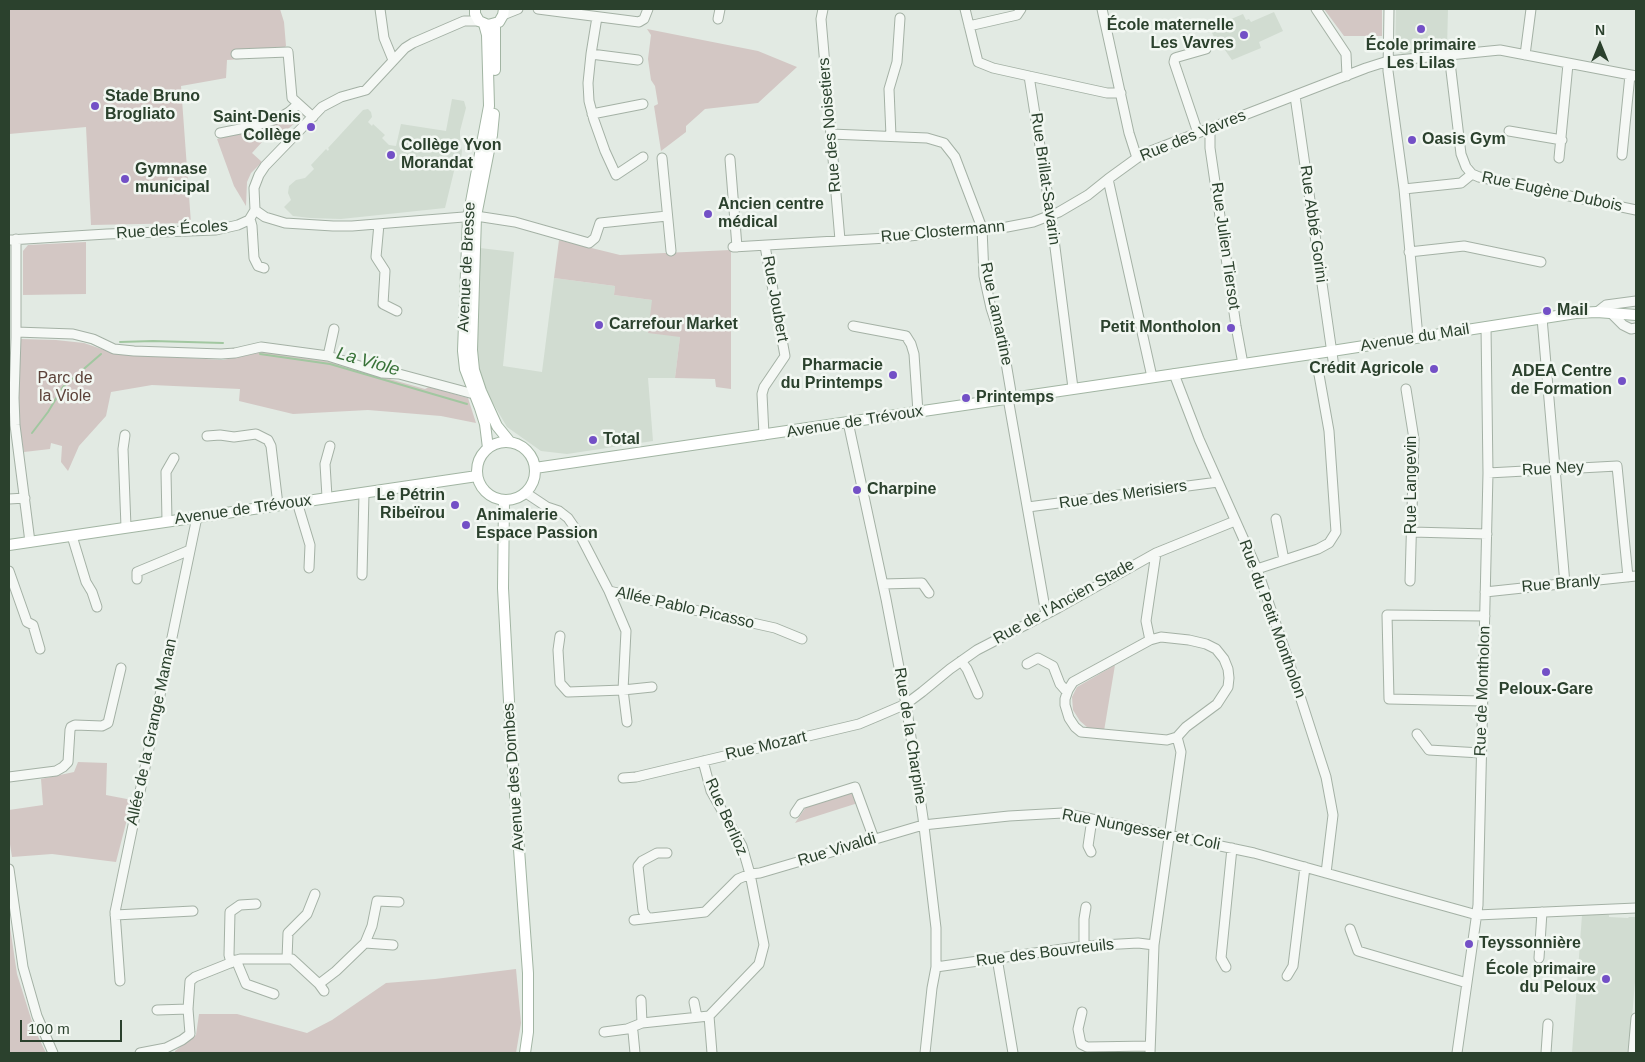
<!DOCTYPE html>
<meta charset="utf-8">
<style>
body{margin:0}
#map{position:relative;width:1645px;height:1062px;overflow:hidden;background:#e2eae3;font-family:Helvetica,sans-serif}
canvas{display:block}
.frame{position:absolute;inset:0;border:10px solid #2b412d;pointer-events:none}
.north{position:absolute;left:1575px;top:20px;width:50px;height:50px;-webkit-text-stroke:4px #f2f7f2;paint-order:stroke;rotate:0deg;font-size:14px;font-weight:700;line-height:20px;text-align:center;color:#2b412d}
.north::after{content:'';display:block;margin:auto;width:18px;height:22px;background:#2b412d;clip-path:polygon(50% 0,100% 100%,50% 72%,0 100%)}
.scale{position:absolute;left:20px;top:1020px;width:102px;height:22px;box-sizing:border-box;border:2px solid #2b412d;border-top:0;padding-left:6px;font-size:15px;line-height:18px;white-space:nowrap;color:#2b412d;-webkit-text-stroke:4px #f2f7f2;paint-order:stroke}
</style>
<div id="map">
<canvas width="1645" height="1062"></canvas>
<div class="frame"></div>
<div class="north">N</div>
<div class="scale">100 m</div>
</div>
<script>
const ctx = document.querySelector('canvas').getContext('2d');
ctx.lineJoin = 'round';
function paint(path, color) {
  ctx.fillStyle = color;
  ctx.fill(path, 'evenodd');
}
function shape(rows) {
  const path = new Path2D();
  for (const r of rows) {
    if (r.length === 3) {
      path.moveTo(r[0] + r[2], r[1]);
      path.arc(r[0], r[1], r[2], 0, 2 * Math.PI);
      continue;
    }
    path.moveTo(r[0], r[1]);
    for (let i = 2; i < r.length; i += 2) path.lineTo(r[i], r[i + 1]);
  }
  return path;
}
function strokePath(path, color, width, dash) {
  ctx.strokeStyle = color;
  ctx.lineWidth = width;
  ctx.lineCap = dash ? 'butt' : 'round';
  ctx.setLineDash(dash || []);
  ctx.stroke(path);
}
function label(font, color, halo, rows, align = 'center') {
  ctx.font = font + ' Helvetica,sans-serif';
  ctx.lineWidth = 5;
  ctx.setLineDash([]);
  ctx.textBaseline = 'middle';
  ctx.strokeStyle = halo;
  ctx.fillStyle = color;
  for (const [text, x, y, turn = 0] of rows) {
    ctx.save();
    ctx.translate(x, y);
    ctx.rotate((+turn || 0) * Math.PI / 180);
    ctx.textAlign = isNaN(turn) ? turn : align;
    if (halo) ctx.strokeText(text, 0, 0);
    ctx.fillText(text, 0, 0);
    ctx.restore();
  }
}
paint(shape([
 [1396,9,1448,9,1447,49,1403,54,1395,51],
 [1274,12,1283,31,1259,42,1261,48,1232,60,1220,43,1217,44,1210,28,1243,14,1246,20,1249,19,1251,22],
 [452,99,464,101,466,108,460,131,460,142,462,151,461,159,456,163,445,208,341,219,310,218,293,216,284,207,291,200,288,193,289,186,296,180,305,178,314,169,311,165,326,149,328,151,329,149,328,148,363,110,368,109,371,112,372,117,368,122,372,126,373,124,385,135,382,138,389,145,396,146,401,124,446,131],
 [480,248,514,252,503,366,542,372,554,278,615,286,614,295,652,300,680,337,675,378,648,378,653,441,567,454,541,451,507,427,490,398,477,367],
 [1582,915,1609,915,1609,917,1628,918,1629,917,1636,917,1636,970,1629,1053,1572,1053]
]), '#d1dcd1');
paint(shape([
 [9,9,280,9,284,22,286,46,281,50,244,52,244,59,227,60,226,78,181,86,191,223,91,225,86,127,9,134],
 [1324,9,1382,9,1382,36,1344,36],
 [647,29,758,51,797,67,758,103,705,109,686,126,686,132,661,151,654,106,658,104,655,86,651,80,648,59,651,35],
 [300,112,304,115,280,136,273,130,252,153,262,162,251,173,247,182,246,206,234,186,217,139,267,124,290,114],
 [559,240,620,255,731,250,731,389,716,387,715,379,675,378,680,337,648,333,652,300,614,295,615,286,554,278],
 [86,242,86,294,23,295,23,251,28,245],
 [20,339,56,340,84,343,116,354,223,360,263,352,326,361,425,389,429,387,468,398,476,423,441,416,368,410,293,414,239,401,240,389,152,385,111,392,106,416,79,446,68,471,61,462,62,446,51,443,50,449,24,452,18,423],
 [1115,665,1104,731,1088,728,1080,721,1073,710,1072,697,1077,687],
 [78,762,107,763,106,795,132,800,116,862,52,854,12,857,9,838,9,810,43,805,41,779,74,772],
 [853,792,858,803,795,823,808,804],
 [9,920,17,974,34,1028,46,1053,9,1053],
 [516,969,521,1023,516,1053,175,1053,175,1051,196,1035,199,1014,237,1014,307,1033,332,1020,386,983,435,979]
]), '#d3c7c4');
strokePath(shape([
 [120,342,153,341,223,343],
 [260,354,330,364,467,404],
 [32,433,48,412,63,387,101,354]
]), '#a1c7a0', 2);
const minor = shape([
 [380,9,384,38,393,60],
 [538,9,639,22,644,19,648,9],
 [823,9,821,19,840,240],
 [965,9,978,62,993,68,1029,76,1051,216,1073,388],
 [1102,9,1129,133,1137,158],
 [1316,9,1346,54,1347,76],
 [1389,9,1388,71,1404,189,1418,337],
 [503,15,518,9],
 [597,17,591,54,588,83,589,101,594,120,605,151,616,175,643,157],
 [718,19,720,9],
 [969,26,1017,15,1021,9],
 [236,54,288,52,292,98,313,117],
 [591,54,638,60],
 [1449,54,1461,154,1466,167,1472,174,1479,177,1636,210],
 [1525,55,1531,9],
 [1029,76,1107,93,1121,93],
 [592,114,643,104],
 [1210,128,1210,148,1236,326,1243,364],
 [1509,131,1562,140],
 [220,133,255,126,279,118,289,112,298,104],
 [1198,133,1174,62,1175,58,1178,57,1206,49],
 [831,134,927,138,944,143,955,157,982,228,984,276,991,308,1003,345,1012,398],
 [891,136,889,89,897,62,900,18],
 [1622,155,1630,75],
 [662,158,671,251],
 [1559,158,1568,64],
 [730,159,737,247],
 [1404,189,1461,183,1472,174],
 [255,210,265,217,285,223,333,226,352,226,476,216,515,222,589,243,595,238,600,223,667,216],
 [255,210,254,188,259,175,265,166,322,107,341,97,366,90,405,48,413,43,464,21,479,21],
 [250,219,252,226,254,258,258,266,264,268],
 [379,224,376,257,385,271,383,304,397,311],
 [16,239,16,338,14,398,15,425,30,542],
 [9,240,107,234,216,230,238,225,249,220,255,210],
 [733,247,887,238,1007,227,1033,222,1059,212,1088,195,1108,179],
 [1409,252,1464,246,1541,262],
 [1597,312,1606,305,1636,301],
 [1612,314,1623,325,1631,329,1636,328],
 [1542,318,1565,584],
 [853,326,906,336,911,344,914,354,918,412],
 [16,332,73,334,93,339,114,349,134,351,221,354,235,353,261,347,328,356,382,373,399,374,470,393,479,391],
 [328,356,334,329],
 [1174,374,1199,439,1257,569,1289,662,1326,777,1333,815,1326,873],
 [1152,377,1108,179,1137,158,1151,151,1366,68,1388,61,1500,50,1636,76],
 [1406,389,1414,439,1410,581],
 [1008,398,1046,614],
 [848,422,886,599,906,704,923,818,936,928,936,967,932,988,925,1053],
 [125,435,123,449,126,527],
 [764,435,762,394,764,387,785,356,765,246],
 [207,436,220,435,234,437,256,434,268,440,271,446,278,505],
 [1488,473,1617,466,1628,577],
 [526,493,547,507,559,511,568,518,581,537,609,591,626,631,623,690,627,722],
 [327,497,325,464,330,446],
 [9,499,25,498],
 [297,502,310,545,309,568],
 [1028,507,1218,482],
 [1276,519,1284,560],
 [167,521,166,472,174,458],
 [1412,532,1487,534],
 [72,536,86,582,92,592,97,607],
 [1257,569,1318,549,1329,543,1336,532,1329,431,1318,369,1334,367,1295,96],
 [9,571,27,622,33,625,40,649],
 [362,575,364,493],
 [137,579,137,572,190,550],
 [883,584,922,583,929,593],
 [609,591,775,628,802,639],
 [1485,592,1636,576],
 [560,636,558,650,560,683,568,692,623,690,652,687],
 [1150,640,1073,682,1068,690,1065,699,1065,705,1069,718,1075,727,1081,732,1167,740,1177,737],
 [961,661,967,669,978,694],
 [1027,664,1038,658,1053,666,1060,684,1067,692],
 [1482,701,1389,699,1387,615,1485,616],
 [1417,734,1429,750,1481,753],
 [703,761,711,791,742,846,750,874,764,945,759,964,709,1016,712,1053],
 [9,777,56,771,63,767,68,762,70,730,71,727,75,725,102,726,108,723,121,668],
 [623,778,636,777,859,724,878,716,906,704,922,692,950,669,977,650,1058,608,1156,553,1235,521],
 [795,813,801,804,855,787,874,839],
 [1091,852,1088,846,1092,819],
 [9,869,23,967,37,1016,53,1053],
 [115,915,193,911],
 [651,918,647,917,643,911,638,866,642,861,657,853,667,853],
 [634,920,705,912,738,879,750,874,760,873,923,825,1009,816,1063,813,1254,853,1477,915,1636,908],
 [1350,929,1358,951,1467,983],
 [365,943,393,945],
 [1084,946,1084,919,1086,907],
 [997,958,1013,1053],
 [1539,958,1542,912],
 [287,959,288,933,307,914,315,894],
 [236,960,246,984,274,994],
 [231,963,229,955,230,912,240,905,256,904],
 [936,967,1084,946,1138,943,1154,945],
 [1226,967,1221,958,1232,848],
 [1287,976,1293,966,1305,867],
 [120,981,115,912,197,517],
 [319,984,336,971,365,943,372,926,377,901,399,902],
 [641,1000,642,1023],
 [694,1002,697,1017],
 [157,1010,188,1009],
 [1082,1012,1078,1029,1081,1044,1087,1047,1150,1046],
 [631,1028,633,1032,635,1053],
 [604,1032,627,1029,642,1023,709,1016],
 [140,1053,166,1048,182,1040,190,1034,188,1009,190,981,195,977,240,959,292,959,319,984,324,991],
 [1150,1053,1154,945,1181,752,1177,737,1186,727,1217,704,1228,687,1229,678,1228,669,1224,659,1216,649,1206,644,1189,640,1161,637,1150,640,1146,621,1156,553],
 [1457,1053,1478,905,1488,473,1486,327],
 [1546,1053,1548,1024],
 [1633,1053,1636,1018]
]);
const major = shape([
 [475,9,475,14,479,21,488,25,499,22,503,15,504,9],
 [484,24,487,35,489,106,468,218,463,351,465,369,480,408,485,424,488,448],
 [495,70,495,24],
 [494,114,492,135,476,216,472,350,474,370,481,391,497,426,510,442],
 [506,471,29],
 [535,468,1332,351,1576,313,1597,312,1636,315],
 [504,500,503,588,511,739,528,973,528,1032,525,1053],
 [9,545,477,476]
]);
strokePath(minor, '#a4b1a5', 11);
strokePath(major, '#a2b5a3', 12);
strokePath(minor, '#f5f8f5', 9);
strokePath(major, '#fff', 10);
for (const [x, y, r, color] of [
 [1421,29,5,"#7350c6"],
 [1244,35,5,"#7350c6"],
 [95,106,5,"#7350c6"],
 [311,127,5,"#7350c6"],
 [1412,140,5,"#7350c6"],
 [391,155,5,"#7350c6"],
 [125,179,5,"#7350c6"],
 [708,214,5,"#7350c6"],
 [1547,311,5,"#7350c6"],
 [599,325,5,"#7350c6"],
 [1231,328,5,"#7350c6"],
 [1434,369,5,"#7350c6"],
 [893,375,5,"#7350c6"],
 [1622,381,5,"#7350c6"],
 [966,398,5,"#7350c6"],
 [593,440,5,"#7350c6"],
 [857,490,5,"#7350c6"],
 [455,505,5,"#7350c6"],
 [466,525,5,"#7350c6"],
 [1546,672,5,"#7350c6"],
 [1469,944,5,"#7350c6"],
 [1606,979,5,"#7350c6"]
]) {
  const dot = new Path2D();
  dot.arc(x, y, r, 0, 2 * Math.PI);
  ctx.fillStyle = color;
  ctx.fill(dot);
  strokePath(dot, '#f2f7f2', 2);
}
label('bold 16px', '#2b412d', '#f2f7f2', [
 ["École maternelle",1234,26,"right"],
 ["Les Vavres",1234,44,"right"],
 ["École primaire",1421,46,"center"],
 ["Les Lilas",1421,64,"center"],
 ["Stade Bruno",105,97],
 ["Brogliato",105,115],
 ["Saint-Denis",301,118,"right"],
 ["Collège",301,136,"right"],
 ["Oasis Gym",1422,140],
 ["Collège Yvon",401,146],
 ["Morandat",401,164],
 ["Gymnase",135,170],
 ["municipal",135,188],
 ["Ancien centre",718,205],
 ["médical",718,223],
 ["Mail",1557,311],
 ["Carrefour Market",609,325],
 ["Petit Montholon",1221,328,"right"],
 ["Pharmacie",883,366,"right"],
 ["du Printemps",883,384,"right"],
 ["Crédit Agricole",1424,369,"right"],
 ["ADEA Centre",1612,372,"right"],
 ["de Formation",1612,390,"right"],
 ["Printemps",976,398],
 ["Total",603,440],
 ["Charpine",867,490],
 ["Le Pétrin",445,496,"right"],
 ["Ribeïrou",445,514,"right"],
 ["Animalerie",476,516],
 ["Espace Passion",476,534],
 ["Peloux-Gare",1546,690,"center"],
 ["Teyssonnière",1479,944],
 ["École primaire",1596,970,"right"],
 ["du Peloux",1596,988,"right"]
], 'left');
label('16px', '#2b412d', '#f2f7f2', [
 ["Rue des Noisetiers",830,125,-95],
 ["Rue des Vavres",1193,136,-22],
 ["Rue Brillat-Savarin",1045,179,82],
 ["Rue Eugène Dubois",1552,192,12],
 ["Rue Abbé Gorini",1313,224,82],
 ["Rue des Écoles",172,230,-4],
 ["Rue Clostermann",943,232,-5],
 ["Rue Julien Tiersot",1225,246,82],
 ["Avenue de Bresse",467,267,-87],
 ["Rue Joubert",775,299,80],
 ["Rue Lamartine",996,314,78],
 ["Avenue du Mail",1415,338,-9],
 ["Avenue de Trévoux",855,422,-9],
 ["Rue Ney",1553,469,-3],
 ["Rue Langevin",1412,485,-90],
 ["Rue des Merisiers",1123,495,-8],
 ["Avenue de Trévoux",243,510,-8],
 ["Rue Branly",1561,584,-5],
 ["Rue de l’Ancien Stade",1064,602,-29],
 ["Allée Pablo Picasso",685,608,13],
 ["Rue du Petit Montholon",1272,619,70],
 ["Rue de Montholon",1483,691,-88],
 ["Allée de la Grange Maman",152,732,-78],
 ["Rue de la Charpine",910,736,81],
 ["Rue Mozart",766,746,-13],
 ["Avenue des Dombes",514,777,-94],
 ["Rue Berlioz",726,817,66],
 ["Rue Nungesser et Coli",1141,830,11],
 ["Rue Vivaldi",837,850,-17],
 ["Rue des Bouvreuils",1045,953,-7]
]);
label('16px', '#5c4239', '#f2f7f2', [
 ["Parc de",65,379],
 ["la Viole",65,397]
]);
label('italic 18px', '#387238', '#f2f7f2', [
 ["La Viole",368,362,16]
]);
</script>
